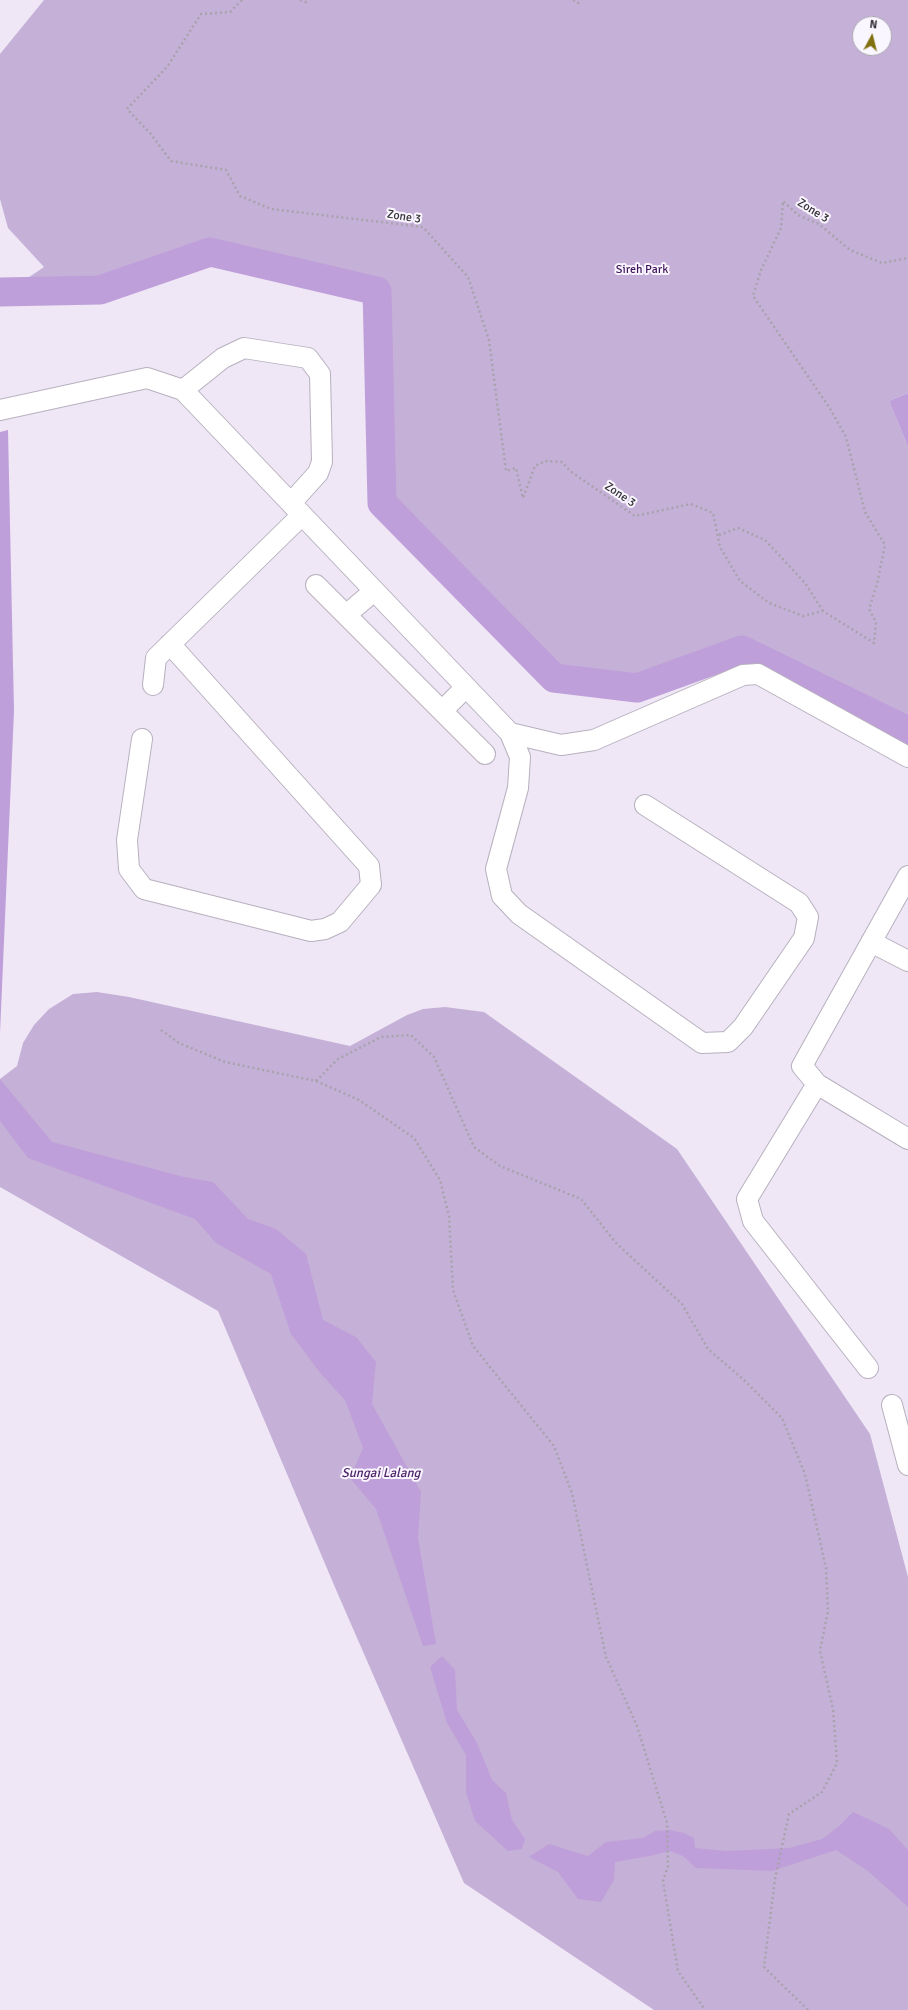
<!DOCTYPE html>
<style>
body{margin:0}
#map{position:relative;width:908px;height:2010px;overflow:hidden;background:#efe7f6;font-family:Signika,sans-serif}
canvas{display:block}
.north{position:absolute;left:852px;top:16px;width:40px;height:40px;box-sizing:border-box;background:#faf6ff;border:1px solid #aaa7af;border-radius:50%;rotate:7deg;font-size:11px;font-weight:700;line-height:16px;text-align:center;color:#333036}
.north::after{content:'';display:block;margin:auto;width:14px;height:18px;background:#81700f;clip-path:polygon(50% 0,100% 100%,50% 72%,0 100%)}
</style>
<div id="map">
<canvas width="908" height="2010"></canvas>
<div class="north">N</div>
</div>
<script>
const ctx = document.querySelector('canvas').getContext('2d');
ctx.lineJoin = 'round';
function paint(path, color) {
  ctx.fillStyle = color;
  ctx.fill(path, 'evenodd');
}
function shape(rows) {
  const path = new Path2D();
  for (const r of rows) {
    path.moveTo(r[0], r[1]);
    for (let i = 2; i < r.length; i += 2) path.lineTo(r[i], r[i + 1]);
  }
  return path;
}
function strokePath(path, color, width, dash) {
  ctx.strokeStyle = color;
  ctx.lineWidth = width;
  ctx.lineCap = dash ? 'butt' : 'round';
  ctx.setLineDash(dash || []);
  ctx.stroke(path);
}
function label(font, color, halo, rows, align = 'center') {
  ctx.font = font + ' Signika,sans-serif';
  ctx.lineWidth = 4;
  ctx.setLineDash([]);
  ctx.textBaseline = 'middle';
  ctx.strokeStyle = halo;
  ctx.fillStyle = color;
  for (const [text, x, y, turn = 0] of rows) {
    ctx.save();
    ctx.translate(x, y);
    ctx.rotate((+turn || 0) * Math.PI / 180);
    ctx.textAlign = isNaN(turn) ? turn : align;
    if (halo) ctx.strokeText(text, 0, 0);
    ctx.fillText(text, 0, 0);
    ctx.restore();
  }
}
paint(shape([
 [44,0,908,0,908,393,889,401,908,447,908,731,742,650,637,688,554,678,382,503,377,291,210,252,100,290,7,292,44,267,8,228,0,199,0,54],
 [860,24,884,24,884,48,860,48],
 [97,992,129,997,350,1046,407,1015,423,1009,445,1007,484,1012,677,1149,870,1434,908,1577,908,2010,654,2010,464,1883,337,1592,218,1311,0,1187,0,1079,17,1066,23,1043,34,1025,49,1009,73,994]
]), '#c5b0d7');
paint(shape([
 [908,393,908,447,889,401],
 [8,430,14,711,0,1033,0,432],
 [0,1079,52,1142,184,1177,213,1182,248,1219,276,1229,306,1254,323,1320,356,1337,376,1362,372,1404,421,1492,418,1538,436,1644,423,1646,376,1509,350,1478,363,1448,345,1400,321,1374,291,1334,271,1274,216,1243,195,1219,28,1158,0,1121],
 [442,1656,455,1670,457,1710,477,1743,492,1780,506,1793,512,1820,525,1839,522,1849,508,1851,475,1821,466,1792,466,1755,447,1723,430,1667],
 [853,1812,889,1829,908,1850,908,1907,868,1871,836,1850,772,1871,696,1868,683,1856,670,1851,650,1856,615,1862,614,1880,601,1902,578,1899,558,1872,529,1857,549,1844,588,1856,606,1842,643,1838,655,1831,670,1830,684,1833,694,1838,695,1848,726,1851,789,1848,822,1839,838,1827]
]), '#bf9fd9');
strokePath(shape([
 [0,292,100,290,210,252,377,291,382,503,554,678,637,688,742,650,908,731]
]), '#bf9fd9', 29);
const street = shape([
 [183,390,223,358,244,348,308,358,320,374,322,462,318,473,291,503],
 [0,410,147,378,183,390,510,733,520,757,518,788,496,869,502,896,519,914,702,1043,728,1042,743,1027,804,938,808,917,799,903,645,805],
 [316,585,485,754],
 [346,615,374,591],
 [153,685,156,658,302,515],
 [442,711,466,687],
 [510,733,561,745,594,740,743,675,758,674,908,757],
 [142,739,127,840,129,869,144,889,311,931,325,929,340,922,371,885,369,866,170,644],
 [908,876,802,1066,817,1084,908,1139],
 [871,942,908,961],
 [817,1084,747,1199,753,1221,868,1368],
 [892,1405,908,1465]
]);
strokePath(street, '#b7b0be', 22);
strokePath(shape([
 [242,0,230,12,201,14,167,67,127,109,150,133,171,161,226,170,240,196,271,209,423,227,468,277,489,340,506,471,516,468,523,498,535,466,545,461,562,462,570,471,635,516,691,504,713,513,720,547,740,581,769,603,803,616,823,611,874,643,876,622,869,609,877,584,885,545,865,512,846,437,829,407,753,296,761,270,781,228,783,201,798,215,819,224,850,250,882,263,908,258],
 [300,0,306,2,308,0],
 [573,0,578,3,581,0],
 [719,535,738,528,765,540,805,583,823,611],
 [161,1030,179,1043,225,1062,316,1081,359,1100,414,1138,440,1180,449,1216,453,1290,473,1346,554,1446,572,1493,606,1657,637,1726,667,1823,668,1866,663,1881,678,1971,705,2010],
 [316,1081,338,1059,381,1037,411,1035,434,1057,474,1147,500,1166,581,1199,616,1243,682,1304,708,1349,744,1380,782,1418,805,1474,826,1568,828,1611,820,1651,833,1709,837,1763,822,1792,789,1814,775,1879,764,1967,808,2010]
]), '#a8a2ad', 2.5, [2, 3]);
strokePath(street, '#fff', 20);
label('12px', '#333036', '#faf6ff', [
 ["Zone 3",813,211,32],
 ["Zone 3",404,217,9],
 ["Zone 3",620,495,34]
]);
label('12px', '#41175c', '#faf6ff', [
 ["Sireh Park",642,270]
]);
label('italic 13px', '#4e256a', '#faf6ff', [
 ["Sungai Lalang",381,1474]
]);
</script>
